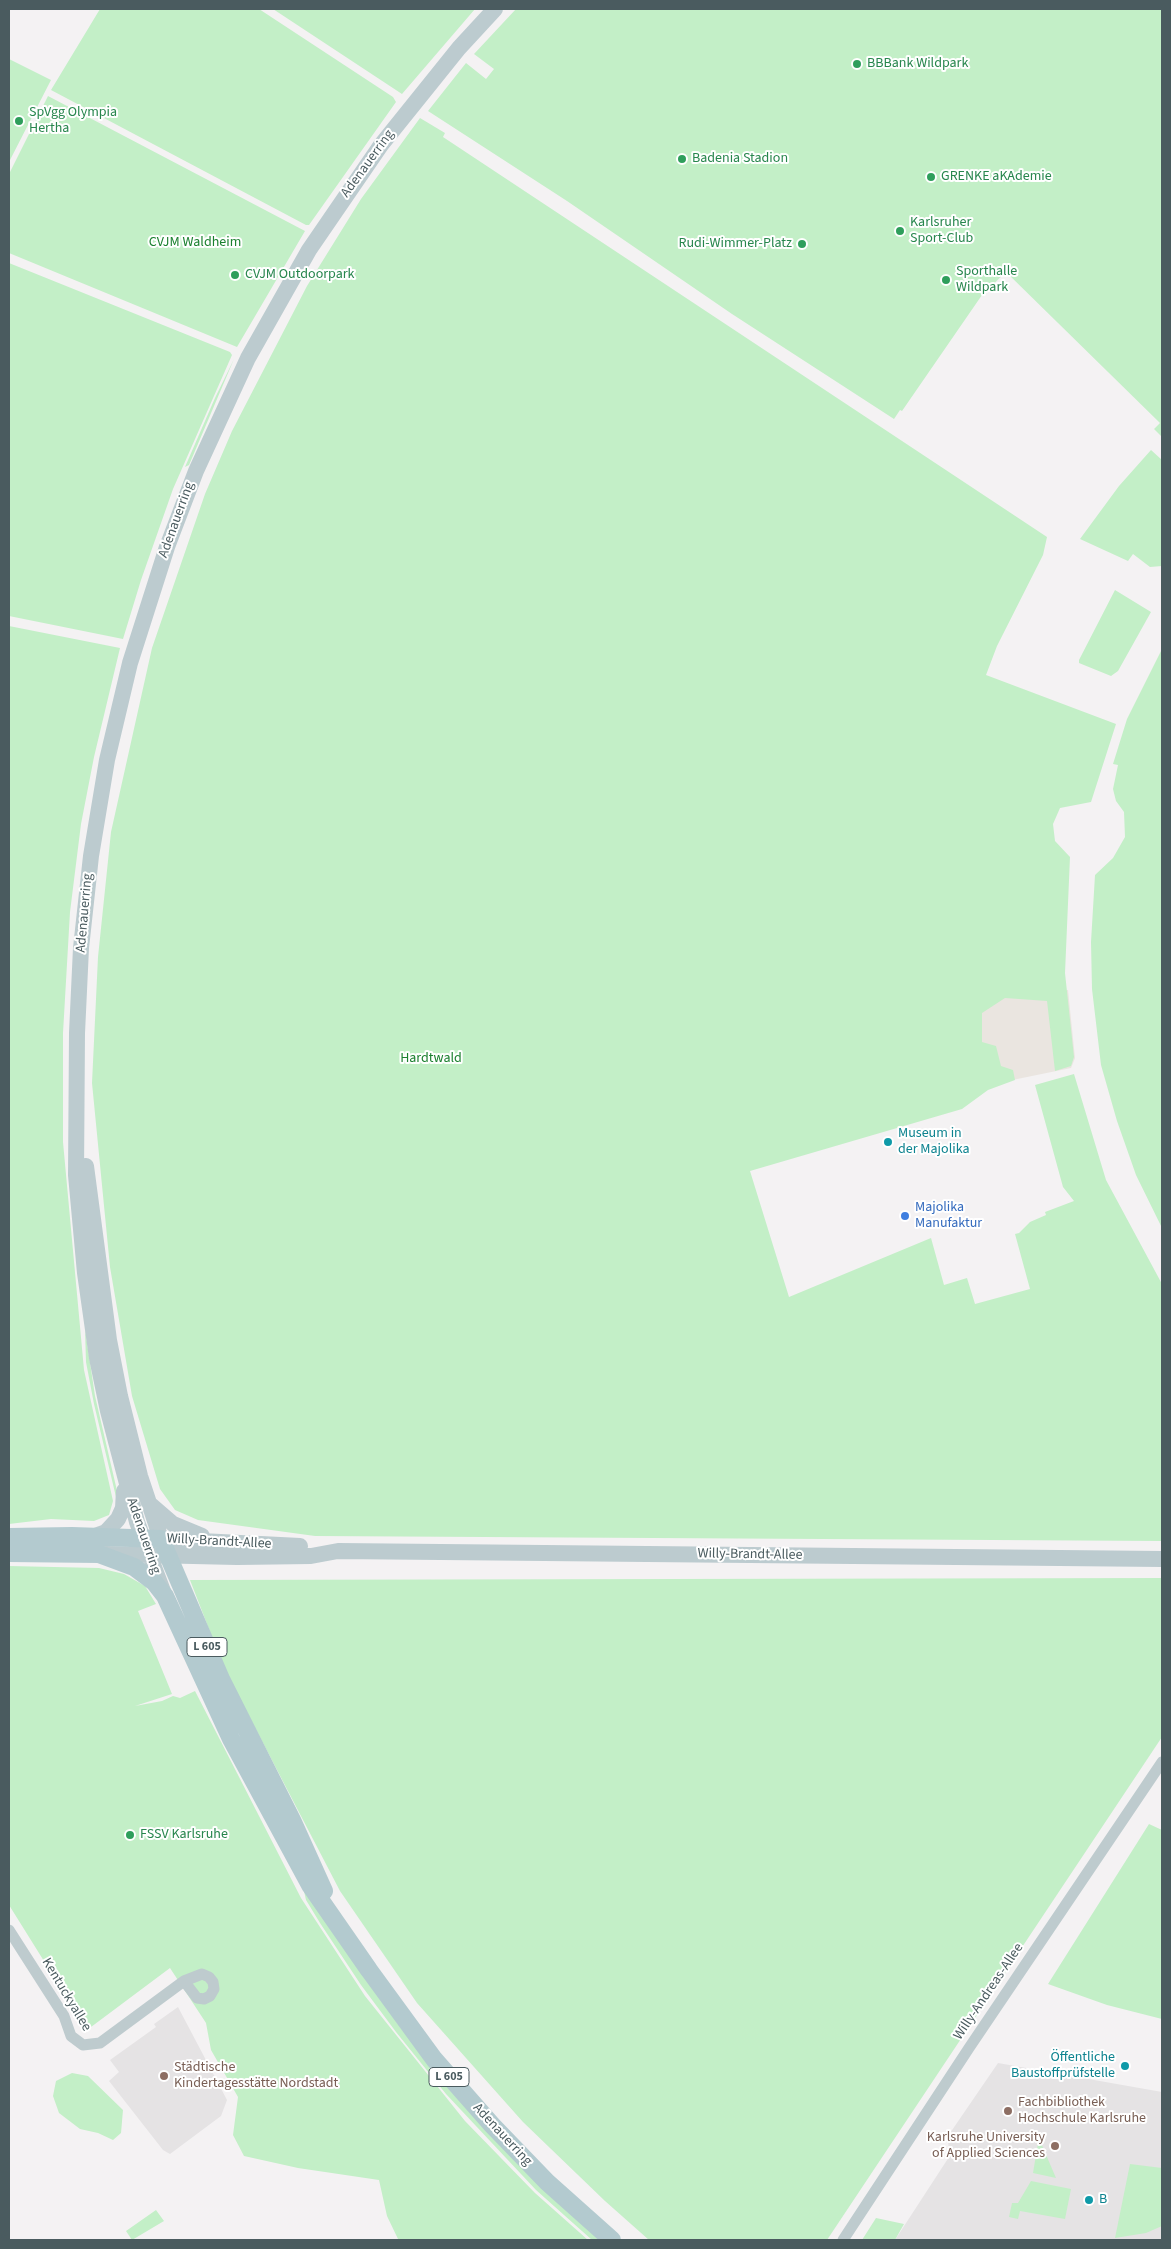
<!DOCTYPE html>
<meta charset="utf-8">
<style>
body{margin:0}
#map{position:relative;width:1171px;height:2249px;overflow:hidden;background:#f4f2f3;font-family:"Source Sans 3",sans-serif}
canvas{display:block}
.frame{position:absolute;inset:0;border:10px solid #4a5b5f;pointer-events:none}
</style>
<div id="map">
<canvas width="1171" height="2249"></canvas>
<div class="frame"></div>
</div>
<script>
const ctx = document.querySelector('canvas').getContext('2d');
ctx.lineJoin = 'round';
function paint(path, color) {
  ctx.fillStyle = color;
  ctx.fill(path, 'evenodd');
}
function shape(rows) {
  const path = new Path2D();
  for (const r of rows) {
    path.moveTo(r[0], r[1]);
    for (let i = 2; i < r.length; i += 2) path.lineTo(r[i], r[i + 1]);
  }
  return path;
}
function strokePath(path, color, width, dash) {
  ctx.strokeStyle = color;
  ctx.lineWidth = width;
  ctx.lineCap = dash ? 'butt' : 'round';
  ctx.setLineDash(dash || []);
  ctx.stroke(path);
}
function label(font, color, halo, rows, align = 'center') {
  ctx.font = font + ' "Source Sans 3",sans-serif';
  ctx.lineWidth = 4;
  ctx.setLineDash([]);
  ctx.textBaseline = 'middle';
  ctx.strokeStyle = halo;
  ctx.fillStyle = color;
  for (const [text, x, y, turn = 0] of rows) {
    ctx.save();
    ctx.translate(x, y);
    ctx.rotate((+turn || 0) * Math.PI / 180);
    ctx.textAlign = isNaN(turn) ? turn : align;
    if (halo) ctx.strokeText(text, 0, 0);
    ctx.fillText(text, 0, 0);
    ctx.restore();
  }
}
paint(shape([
 [1068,990,1075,1058,1071,1068,988,1085,968,998]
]), '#eae5e0');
paint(shape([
 [178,2007,227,2100,221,2116,170,2154,163,2150,109,2081,119,2072,110,2060,156,2027,154,2024],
 [998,2063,1162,2092,1162,2240,895,2240,949,2157,948,2136]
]), '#e5e3e4');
paint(shape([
 [100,9,259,9,393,97,396,102,309,225,306,225,51,90],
 [273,9,475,9,402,94],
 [516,9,1162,9,1162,437,1154,429,1160,423,1006,272,982,295,902,411,900,410,894,419,732,314,567,201,428,111,466,63,486,79,494,69,474,54],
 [9,59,51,80,9,162],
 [48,96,305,231,237,347,9,253,9,174],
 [420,118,445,133,443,137,1047,537,1043,555,997,646,986,675,1116,724,1091,802,1060,808,1053,824,1055,841,1070,857,1065,973,1074,1057,1071,1066,1055,1071,1047,1001,1005,998,982,1013,982,1042,996,1046,1001,1066,1013,1070,1015,1080,988,1090,962,1109,750,1171,789,1297,931,1238,944,1285,967,1278,975,1304,1030,1289,1015,1234,1019,1233,1030,1222,1046,1215,1045,1212,1074,1201,1063,1187,1035,1085,1074,1074,1106,1180,1162,1284,1162,1541,315,1536,198,1520,175,1510,160,1489,132,1396,110,1267,92,1083,98,957,111,832,152,648,205,494,232,431,307,286,361,199],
 [9,263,230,352,232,355,173,489,141,580,123,639,9,616],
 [234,359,189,465,185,467,215,398],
 [1151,450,1162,460,1162,566,1150,567,1133,554,1128,561,1080,539,1119,486],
 [1115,590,1151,612,1118,671,1111,676,1079,663,1079,660],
 [9,626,120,648,94,757,81,824,70,912,63,1033,63,1142,84,1370,113,1501,109,1515,94,1521,51,1519,9,1524],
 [1162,649,1162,1228,1136,1175,1117,1121,1101,1065,1092,989,1091,942,1095,875,1113,858,1125,837,1124,812,1116,801,1113,789,1118,765,1113,764,1127,719],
 [85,1329,95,1396,118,1495,116,1497,94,1404,86,1362],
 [9,1566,99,1568,124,1574,145,1586,156,1604,138,1611,172,1694,135,1706,162,1701,173,1696,180,1698,195,1691,301,1898,365,1996,465,2121,535,2193,588,2240,398,2239,387,2216,379,2180,298,2168,244,2156,233,2135,238,2097,211,2050,206,2023,170,1968,87,2030,9,1905],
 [1162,1578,1162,1737,827,2240,649,2240,605,2201,523,2122,417,2003,340,1891,224,1668,190,1580],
 [1149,1824,1162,1830,1162,2019,1107,2005,1048,1984],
 [304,1891,403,2031,602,2240,592,2240,536,2190,446,2094,396,2032,361,1985,320,1923,306,1900],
 [72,2073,88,2076,123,2110,121,2133,113,2140,98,2133,80,2129,59,2113,53,2096,56,2081],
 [1038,2143,1041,2143,1056,2178,1033,2173],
 [1130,2164,1162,2168,1162,2226,1146,2233,1115,2238],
 [1031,2181,1071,2189,1065,2219,1020,2211,1018,2219,1009,2217,1012,2203,1018,2203],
 [156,2210,164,2221,132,2240,126,2231],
 [876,2218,904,2224,895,2240,862,2240]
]), '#c3efc7');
strokePath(shape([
 [9,1930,64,2016,71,2036,83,2045,100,2043,184,1981,197,1998,204,1999,210,1996,214,1989,213,1982,209,1977,202,1974,184,1981],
 [843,2240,969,2048,1162,1762]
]), '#becbce', 11);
strokePath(shape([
 [86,1166,109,1340,120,1396,140,1476,161,1539,300,1546],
 [151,1505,173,1524,202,1536],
 [95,1536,106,1532,118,1519,123,1508,124,1491],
 [106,1554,237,1557,311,1556,338,1551,1162,1559],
 [163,1591,137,1522,108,1411,97,1358,85,1273,76,1175,77,1033,81,948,91,856,107,760,130,663,167,547,196,471,248,358,309,250,381,145,459,48,495,9]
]), '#bccbcf', 16);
strokePath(shape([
 [9,1537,72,1536,161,1539,221,1679,292,1820,324,1891],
 [9,1553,99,1554,134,1567,154,1582,165,1596,231,1739,310,1885,369,1970,434,2059,492,2125,547,2182,612,2240]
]), '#b3cacf', 18);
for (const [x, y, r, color] of [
 [857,64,5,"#2e9e5b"],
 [19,121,5,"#2e9e5b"],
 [682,159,5,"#2e9e5b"],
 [931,177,5,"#2e9e5b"],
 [900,231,5,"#2e9e5b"],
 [802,244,5,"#2e9e5b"],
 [235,275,5,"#2e9e5b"],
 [946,280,5,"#2e9e5b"],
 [888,1142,5,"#0f9aa8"],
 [905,1216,5,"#3f7fe0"],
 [130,1835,5,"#2e9e5b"],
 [1125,2066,5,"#0f9aa8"],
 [164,2076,5,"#8d6e63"],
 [1008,2111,5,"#8d6e63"],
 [1055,2146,5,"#8d6e63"],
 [1089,2200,5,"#0f9aa8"]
]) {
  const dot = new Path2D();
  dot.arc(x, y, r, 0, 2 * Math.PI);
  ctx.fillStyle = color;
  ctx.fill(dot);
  strokePath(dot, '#fff', 2);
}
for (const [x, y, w] of [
 [207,1647,40],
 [449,2077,40]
]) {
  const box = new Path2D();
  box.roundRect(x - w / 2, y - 9.5, w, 19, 4);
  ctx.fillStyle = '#fff';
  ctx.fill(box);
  strokePath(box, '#4a5b5f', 1);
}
label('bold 12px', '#4a5b5f', null, [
 ["L 605",207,1647],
 ["L 605",449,2077]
]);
label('14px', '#27864d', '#fff', [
 ["BBBank Wildpark",867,64],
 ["SpVgg Olympia",29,113],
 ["Hertha",29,129],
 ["Badenia Stadion",692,159],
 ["GRENKE aKAdemie",941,177],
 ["Karlsruher",910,223],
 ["Sport-Club",910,239],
 ["Rudi-Wimmer-Platz",792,244,"right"],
 ["Sporthalle",956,272],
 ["Wildpark",956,288],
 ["CVJM Outdoorpark",245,275],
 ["FSSV Karlsruhe",140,1835]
], 'left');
label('14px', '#4a5b5f', '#fff', [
 ["Adenauerring",368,164,-54],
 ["Adenauerring",177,520,-70],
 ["Adenauerring",85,913,-85],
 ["Adenauerring",143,1536,71],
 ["Willy-Brandt-Allee",219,1542,3],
 ["Willy-Brandt-Allee",750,1555,1],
 ["Willy-Andreas-Allee",989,1992,-56],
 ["Kentuckyallee",66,1995,59],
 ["Adenauerring",502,2135,47]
]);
label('14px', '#1b802f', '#fff', [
 ["CVJM Waldheim",195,243],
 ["Hardtwald",431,1059]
]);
label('14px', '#0d838f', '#fff', [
 ["Museum in",898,1134],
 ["der Majolika",898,1150],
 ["Öffentliche",1115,2058,"right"],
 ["Baustoffprüfstelle",1115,2074,"right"],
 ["B",1099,2200]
], 'left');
label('14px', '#366cbe', '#fff', [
 ["Majolika",915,1208],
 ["Manufaktur",915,1224]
], 'left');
label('14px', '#785e54', '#fff', [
 ["Städtische",174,2068],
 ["Kindertagesstätte Nordstadt",174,2084],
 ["Fachbibliothek",1018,2103],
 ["Hochschule Karlsruhe",1018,2119],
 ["Karlsruhe University",1045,2138,"right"],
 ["of Applied Sciences",1045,2154,"right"]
], 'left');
</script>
